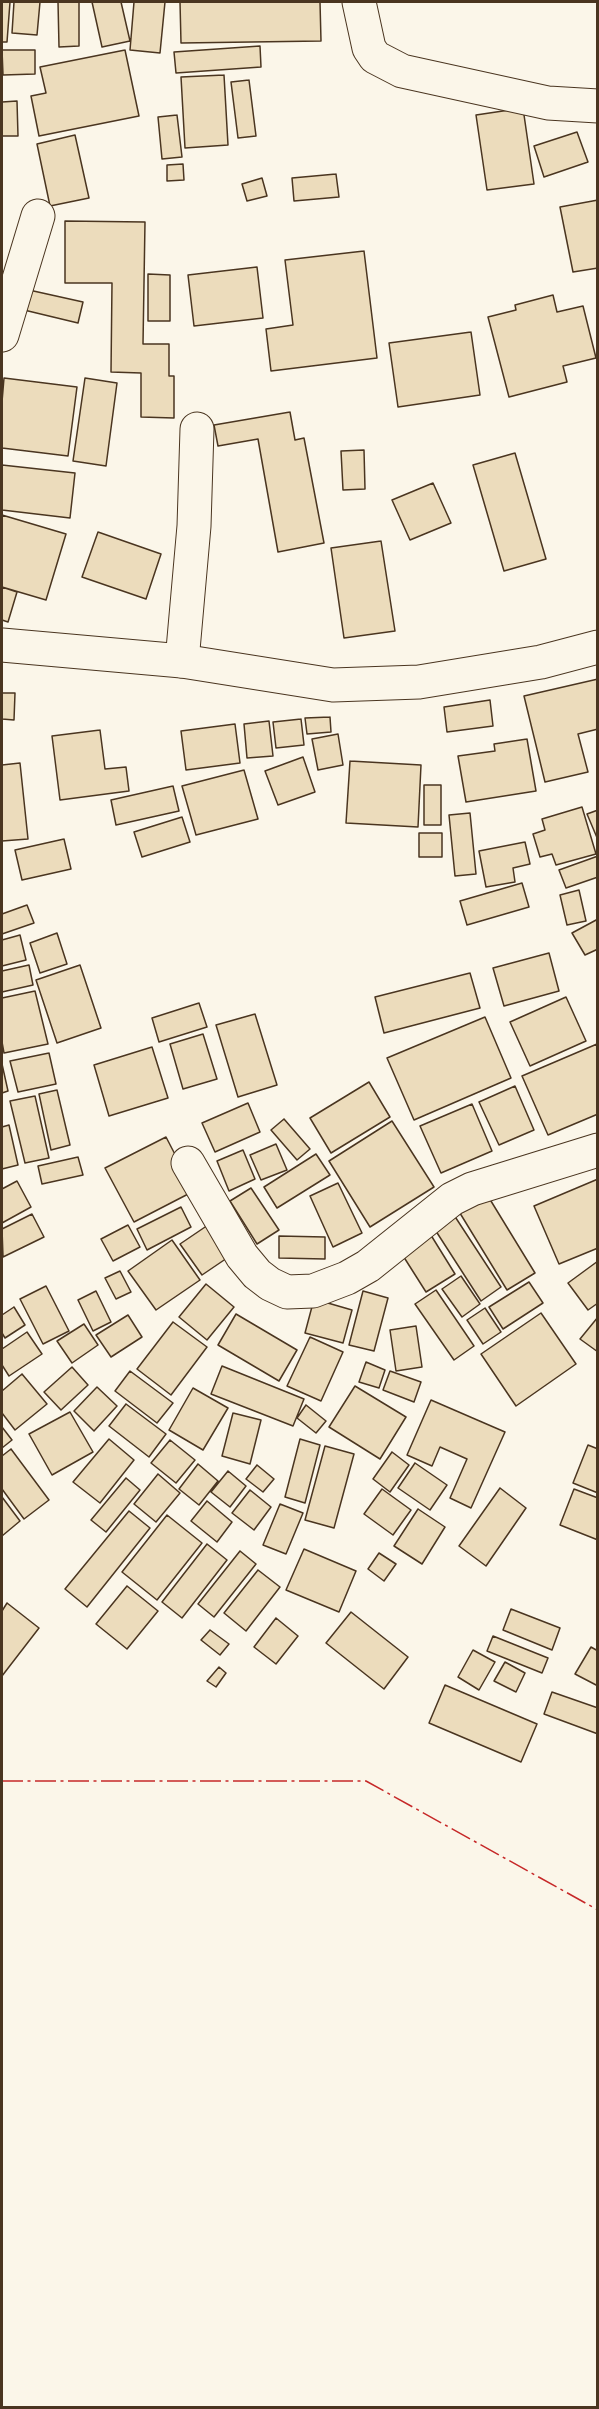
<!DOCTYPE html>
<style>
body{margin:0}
#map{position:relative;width:599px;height:2409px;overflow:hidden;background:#fbf6e9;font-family:"Archivo Narrow",sans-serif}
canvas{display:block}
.frame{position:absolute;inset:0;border:3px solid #4a3520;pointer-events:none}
</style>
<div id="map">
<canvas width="599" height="2409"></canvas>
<div class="frame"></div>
</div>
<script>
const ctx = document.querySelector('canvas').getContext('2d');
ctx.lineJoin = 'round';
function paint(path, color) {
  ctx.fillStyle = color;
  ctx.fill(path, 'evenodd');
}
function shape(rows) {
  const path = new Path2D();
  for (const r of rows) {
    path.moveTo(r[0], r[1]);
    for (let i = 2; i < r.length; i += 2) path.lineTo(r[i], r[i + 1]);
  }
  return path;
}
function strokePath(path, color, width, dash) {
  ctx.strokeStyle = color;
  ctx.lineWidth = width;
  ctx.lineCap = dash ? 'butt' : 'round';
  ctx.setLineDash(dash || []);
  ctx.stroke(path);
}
const building = shape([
 [2,2,10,2,7,42,2,42,2,2],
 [14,2,40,2,37,35,12,33,14,2],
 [58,2,79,2,79,46,59,47,58,2],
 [92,2,121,2,130,41,102,47,92,2],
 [134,2,165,2,160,53,130,50,134,2],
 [180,2,320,2,321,41,181,43,180,2],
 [260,46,261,67,176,73,174,52,260,46],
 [2,50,35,50,35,74,3,75,2,50],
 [125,50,139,116,39,136,31,96,46,93,40,67,125,50],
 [224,75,228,145,185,148,181,77,224,75],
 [249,80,256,136,238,138,231,82,249,80],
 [17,101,18,136,2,136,2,102,17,101],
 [523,108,534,184,487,190,476,115,523,108],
 [177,115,182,157,162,159,158,117,177,115],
 [577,132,588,162,544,177,534,146,577,132],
 [75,135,89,198,50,206,37,144,75,135],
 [183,164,184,180,167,181,167,165,183,164],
 [336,174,339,197,294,201,292,178,336,174],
 [262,178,267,196,247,201,242,184,262,178],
 [598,200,598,268,573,272,560,207,598,200],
 [65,221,145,222,143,344,169,344,169,376,174,376,174,418,141,417,141,373,111,372,112,283,65,283,65,221],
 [364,251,377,358,271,371,266,329,293,325,285,260,364,251],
 [257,267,263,318,194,326,188,275,257,267],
 [148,274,170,275,170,321,148,321,148,274],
 [29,290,83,302,78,323,24,310,29,290],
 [553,295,557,312,583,306,596,358,563,366,567,382,509,397,488,317,516,310,515,305,553,295],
 [471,332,480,395,398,407,389,343,471,332],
 [4,378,77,387,68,456,2,448,2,402,4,378],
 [85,378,117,383,106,466,73,461,85,378],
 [290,412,295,440,304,438,324,543,278,552,258,439,218,446,214,425,290,412],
 [364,450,365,489,343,490,341,451,364,450],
 [515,453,546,559,504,571,473,465,515,453],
 [2,465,75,473,70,518,2,510,2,465],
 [433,483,451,523,410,540,392,500,433,483],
 [2,515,66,534,46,600,2,587,2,515],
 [98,532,161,554,146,599,82,577,98,532],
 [381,541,395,631,344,638,331,548,381,541],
 [2,587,17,592,8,622,2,620,2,587],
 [598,679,598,729,578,734,588,772,545,782,524,696,598,679],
 [2,693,15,693,14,720,2,719,2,693],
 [490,700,493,726,447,732,444,707,490,700],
 [330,717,331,732,307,734,305,718,330,717],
 [301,719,304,745,276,748,273,722,301,719],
 [269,721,273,756,247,758,244,724,269,721],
 [235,724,240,763,186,770,181,731,235,724],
 [100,730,105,769,126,767,129,791,60,800,52,736,100,730],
 [338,734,343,765,318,770,312,739,338,734],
 [527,739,536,791,466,802,458,756,495,751,494,744,527,739],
 [303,757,315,792,278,805,265,771,303,757],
 [350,761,421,765,418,827,346,823,350,761],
 [20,763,28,839,2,841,2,765,20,763],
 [244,770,258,819,196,835,182,786,244,770],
 [424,785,441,785,441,825,424,825,424,785],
 [173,786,179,811,116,825,111,800,173,786],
 [582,807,596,854,556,865,552,854,540,857,533,834,545,830,542,819,582,807],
 [598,810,598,840,587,814,598,810],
 [470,813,476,874,455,876,449,815,470,813],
 [182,817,190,842,142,857,134,832,182,817],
 [419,833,442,833,442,857,419,857,419,833],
 [64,839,71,869,22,880,15,850,64,839],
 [525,842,530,864,513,868,515,882,486,887,479,851,525,842],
 [598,856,598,877,566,888,559,870,598,856],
 [522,883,529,907,467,925,460,901,522,883],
 [579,890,586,921,567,925,560,895,579,890],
 [27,905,34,923,2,934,2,914,27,905],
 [598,919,598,949,585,955,572,933,598,919],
 [57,933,67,964,40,973,30,943,57,933],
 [20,935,26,960,2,966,2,940,20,935],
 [549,953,559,991,504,1006,493,968,549,953],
 [29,965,33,985,2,992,2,971,29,965],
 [80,965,101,1028,57,1043,36,980,80,965],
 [470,973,480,1008,384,1033,375,997,470,973],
 [35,991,48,1044,4,1053,2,1042,2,998,35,991],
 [566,997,586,1041,530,1066,510,1022,566,997],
 [199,1003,207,1027,159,1042,152,1018,199,1003],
 [255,1014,277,1085,238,1097,216,1025,255,1014],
 [485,1017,511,1078,414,1120,387,1058,485,1017],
 [203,1034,217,1079,183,1089,170,1044,203,1034],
 [597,1044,598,1114,548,1135,522,1076,597,1044],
 [152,1047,168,1098,109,1116,94,1065,152,1047],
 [49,1053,56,1084,18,1092,10,1061,49,1053],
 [2,1064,8,1091,2,1093,2,1064],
 [369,1082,390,1117,331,1153,310,1118,369,1082],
 [515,1086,534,1130,499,1145,479,1102,515,1086],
 [57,1090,70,1145,51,1150,39,1094,57,1090],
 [35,1096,49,1158,25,1163,10,1101,35,1096],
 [248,1103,260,1132,215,1152,202,1123,248,1103],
 [472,1104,492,1151,441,1173,420,1126,472,1104],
 [284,1119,310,1149,297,1160,271,1130,284,1119],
 [392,1121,434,1187,370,1227,329,1161,392,1121],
 [9,1125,18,1165,2,1169,2,1127,9,1125],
 [166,1137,194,1191,134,1222,105,1168,166,1137],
 [276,1144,287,1170,261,1180,250,1155,276,1144],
 [243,1150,255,1179,229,1191,217,1161,243,1150],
 [316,1154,330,1175,277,1208,264,1187,316,1154],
 [78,1157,83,1175,42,1184,38,1166,78,1157],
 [598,1179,598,1248,559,1264,534,1206,598,1179],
 [17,1181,31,1207,2,1223,2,1189,17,1181],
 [338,1183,362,1233,333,1247,310,1196,338,1183],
 [251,1188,279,1230,257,1244,230,1201,251,1188],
 [483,1188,535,1273,507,1290,455,1205,483,1188],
 [181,1207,191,1227,147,1250,137,1229,181,1207],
 [452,1212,501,1287,481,1301,432,1225,452,1212],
 [32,1214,44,1237,3,1257,2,1229,32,1214],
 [211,1223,233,1254,202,1275,180,1244,211,1223],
 [128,1225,140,1247,113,1261,101,1239,128,1225],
 [429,1232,455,1274,426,1292,400,1251,429,1232],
 [279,1236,325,1237,325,1259,279,1258,279,1236],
 [172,1240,200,1280,156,1310,128,1271,172,1240],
 [598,1261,598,1303,588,1310,568,1283,598,1261],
 [120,1271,131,1292,116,1299,105,1278,120,1271],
 [461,1276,480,1304,462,1317,442,1289,461,1276],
 [529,1282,543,1303,503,1329,489,1307,529,1282],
 [206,1284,234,1307,207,1340,179,1317,206,1284],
 [46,1286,69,1331,43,1344,20,1299,46,1286],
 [436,1290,474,1346,454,1360,415,1304,436,1290],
 [96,1291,111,1322,93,1331,78,1300,96,1291],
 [363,1291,388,1298,374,1351,349,1345,363,1291],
 [314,1299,352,1310,343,1343,305,1333,314,1299],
 [14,1307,25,1325,5,1338,2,1333,2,1315,14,1307],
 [485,1308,501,1332,483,1344,467,1320,485,1308],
 [541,1313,576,1364,516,1406,481,1354,541,1313],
 [236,1314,297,1350,279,1381,218,1345,236,1314],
 [128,1315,142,1337,111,1357,96,1335,128,1315],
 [598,1317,598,1352,580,1339,598,1317],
 [173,1322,207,1347,171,1395,137,1369,173,1322],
 [84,1324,98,1345,72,1363,57,1341,84,1324],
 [416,1326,422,1367,396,1371,390,1330,416,1326],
 [27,1332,42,1354,9,1376,2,1365,2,1349,27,1332],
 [310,1337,343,1352,321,1401,287,1386,310,1337],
 [366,1362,385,1370,379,1388,359,1382,366,1362],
 [222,1366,304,1399,293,1426,211,1394,222,1366],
 [72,1367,88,1385,61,1410,44,1392,72,1367],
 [130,1371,173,1403,157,1423,115,1391,130,1371],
 [390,1371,421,1382,414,1402,383,1390,390,1371],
 [22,1374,47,1404,15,1430,2,1413,2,1391,22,1374],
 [355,1386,406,1417,380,1459,329,1427,355,1386],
 [97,1387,117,1406,94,1431,74,1411,97,1387],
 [193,1388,228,1408,203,1450,169,1430,193,1388],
 [431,1400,505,1432,471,1508,450,1498,467,1459,440,1447,432,1466,407,1455,431,1400],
 [126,1404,166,1434,149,1457,109,1426,126,1404],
 [306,1405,326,1421,316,1433,297,1418,306,1405],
 [70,1412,93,1452,52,1475,29,1434,70,1412],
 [233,1413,261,1420,250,1464,222,1456,233,1413],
 [2,1427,12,1440,2,1448,2,1427],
 [109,1439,134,1460,100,1503,73,1482,109,1439],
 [300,1439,320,1445,305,1503,285,1497,300,1439],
 [170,1440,195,1460,176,1483,151,1463,170,1440],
 [588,1445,598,1449,598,1493,573,1483,588,1445],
 [325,1446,354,1454,334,1528,305,1520,325,1446],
 [11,1449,49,1500,24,1519,2,1489,2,1456,11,1449],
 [392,1452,409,1465,390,1492,373,1479,392,1452],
 [415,1463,447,1485,430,1510,398,1488,415,1463],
 [198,1464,218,1481,199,1505,179,1489,198,1464],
 [257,1465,274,1479,263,1492,246,1479,257,1465],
 [228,1471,246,1486,230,1507,211,1492,228,1471],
 [158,1474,180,1493,156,1522,134,1504,158,1474],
 [126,1478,140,1490,106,1532,91,1520,126,1478],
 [500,1488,526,1508,486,1566,459,1546,500,1488],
 [382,1489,411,1510,393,1535,364,1514,382,1489],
 [574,1489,598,1498,598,1540,560,1525,574,1489],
 [250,1490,271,1507,254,1530,232,1513,250,1490],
 [2,1497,20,1521,2,1536,2,1497],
 [207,1501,232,1522,217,1542,191,1521,207,1501],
 [280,1504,303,1513,286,1554,263,1545,280,1504],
 [418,1509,445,1527,422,1564,394,1546,418,1509],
 [129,1511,150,1528,87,1607,65,1589,129,1511],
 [167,1515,202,1543,157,1600,122,1572,167,1515],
 [207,1544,227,1560,182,1618,162,1602,207,1544],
 [304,1549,356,1571,339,1612,286,1590,304,1549],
 [240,1551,256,1564,214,1617,198,1604,240,1551],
 [379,1553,396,1564,384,1581,368,1569,379,1553],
 [258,1570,280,1587,246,1631,224,1613,258,1570],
 [127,1586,158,1611,127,1649,96,1624,127,1586],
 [7,1603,39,1628,2,1676,2,1611,7,1603],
 [511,1609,560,1628,552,1650,503,1630,511,1609],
 [351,1612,408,1657,384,1689,326,1643,351,1612],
 [276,1618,298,1636,276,1664,254,1647,276,1618],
 [210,1630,229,1644,220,1655,201,1640,210,1630],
 [493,1636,548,1658,542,1673,487,1651,493,1636],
 [591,1647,598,1651,598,1686,575,1674,591,1647],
 [473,1650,495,1662,479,1690,458,1677,473,1650],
 [505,1662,525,1673,516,1692,494,1681,505,1662],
 [219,1667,226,1673,216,1687,207,1681,219,1667],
 [445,1685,537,1724,521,1762,429,1723,445,1685],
 [552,1692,598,1708,598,1734,544,1714,552,1692]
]);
paint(building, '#ecdcbc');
strokePath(building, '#4a3520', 1.5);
const street = shape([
 [359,2,369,48,375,57,402,71,548,103,598,106],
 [2,335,38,216],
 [182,661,194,526,197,429],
 [188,1163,242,1256,257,1274,270,1284,287,1292,313,1291,347,1278,368,1266,452,1199,472,1189,598,1150]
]);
const secondary = shape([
 [2,645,182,661,333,685,419,682,541,662,598,647]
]);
strokePath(street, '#4a3520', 35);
strokePath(secondary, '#4a3520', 35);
strokePath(street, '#fbf6e9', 33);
strokePath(secondary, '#fbf6e9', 33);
strokePath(shape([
 [2,1781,366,1781,598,1910]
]), '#c62828', 1.5, [21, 4.5, 3, 4.5]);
</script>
